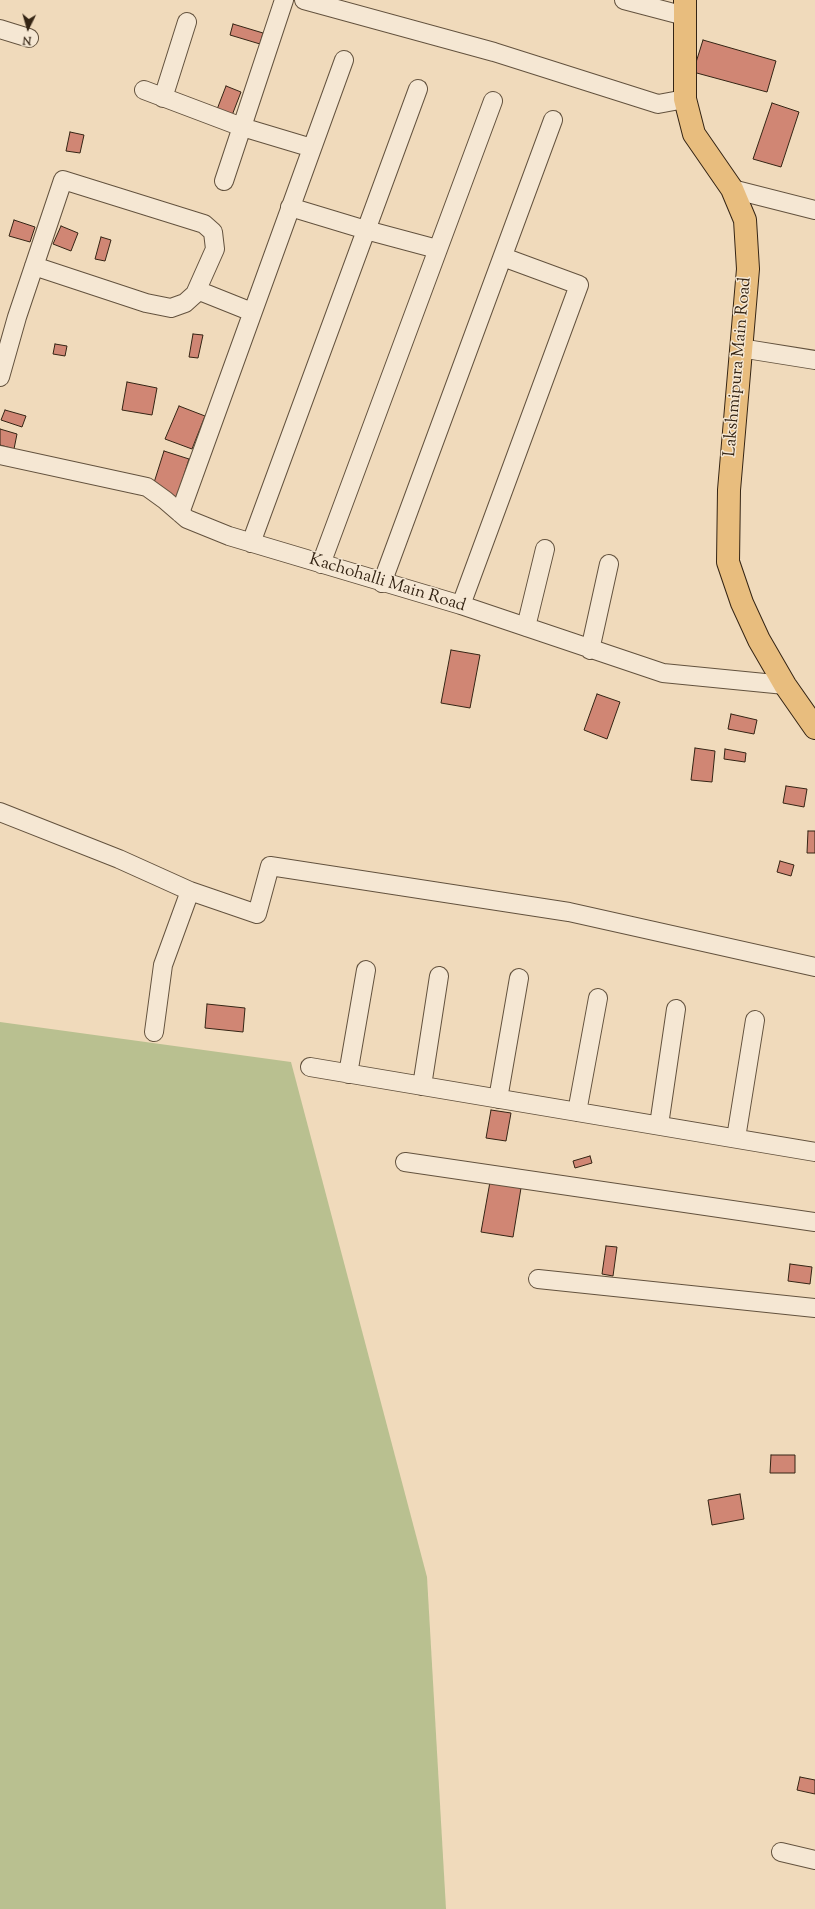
<!DOCTYPE html>
<style>
body{margin:0}
#map{position:relative;width:815px;height:1909px;overflow:hidden;background:#f0dabb;font-family:"Sorts Mill Goudy",serif}
canvas{display:block}
.north{position:absolute;left:8px;top:8px;width:40px;height:40px;-webkit-text-stroke:3px #f5e7d3;paint-order:stroke;rotate:185deg;font-size:11px;font-weight:700;line-height:16px;text-align:center;color:#342414}
.north::after{content:'';display:block;margin:auto;width:14px;height:18px;background:#342414;clip-path:polygon(50% 0,100% 100%,50% 72%,0 100%)}
</style>
<div id="map">
<canvas width="815" height="1909"></canvas>
<div class="north">N</div>
</div>
<script>
const ctx = document.querySelector('canvas').getContext('2d');
ctx.lineJoin = 'round';
function paint(path, color) {
  ctx.fillStyle = color;
  ctx.fill(path, 'evenodd');
}
function shape(rows) {
  const path = new Path2D();
  for (const r of rows) {
    path.moveTo(r[0], r[1]);
    for (let i = 2; i < r.length; i += 2) path.lineTo(r[i], r[i + 1]);
  }
  return path;
}
function strokePath(path, color, width, dash) {
  ctx.strokeStyle = color;
  ctx.lineWidth = width;
  ctx.lineCap = dash ? 'butt' : 'round';
  ctx.setLineDash(dash || []);
  ctx.stroke(path);
}
function label(font, color, halo, rows, align = 'center') {
  ctx.font = font + ' "Sorts Mill Goudy",serif';
  ctx.lineWidth = 3;
  ctx.setLineDash([]);
  ctx.textBaseline = 'middle';
  ctx.strokeStyle = halo;
  ctx.fillStyle = color;
  for (const [text, x, y, turn = 0] of rows) {
    ctx.save();
    ctx.translate(x, y);
    ctx.rotate((+turn || 0) * Math.PI / 180);
    ctx.textAlign = isNaN(turn) ? turn : align;
    if (halo) ctx.strokeText(text, 0, 0);
    ctx.fillText(text, 0, 0);
    ctx.restore();
  }
}
paint(shape([
 [0,1022,291,1062,427,1577,446,1909,0,1909]
]), '#b9c090');
const building = shape([
 [233,24,263,33,260,44,230,35,233,24],
 [703,40,776,61,767,92,693,72,703,40],
 [226,86,241,92,231,118,216,112,226,86],
 [772,103,799,112,781,167,753,159,772,103],
 [70,132,84,135,80,153,66,151,70,132],
 [14,220,35,227,30,242,9,236,14,220],
 [61,226,78,233,71,251,53,244,61,226],
 [101,237,111,240,105,261,95,259,101,237],
 [193,334,203,335,198,358,189,357,193,334],
 [55,344,67,346,65,356,53,354,55,344],
 [127,382,157,388,152,415,122,410,127,382],
 [179,406,205,416,192,449,165,439,179,406],
 [5,410,26,416,22,427,1,420,5,410],
 [0,429,17,434,14,449,0,445,0,429],
 [164,451,189,459,177,497,152,489,164,451],
 [451,650,480,655,470,708,441,703,451,650],
 [597,694,620,702,607,739,584,730,597,694],
 [731,714,757,720,754,734,728,729,731,714],
 [695,748,715,751,712,782,691,780,695,748],
 [725,749,746,753,745,762,724,759,725,749],
 [786,786,807,789,804,807,783,803,786,786],
 [808,831,815,831,815,853,807,853,808,831],
 [780,861,794,865,791,876,777,872,780,861],
 [207,1004,245,1008,243,1032,205,1028,207,1004],
 [491,1110,511,1113,506,1141,486,1138,491,1110],
 [590,1156,592,1163,575,1168,573,1161,590,1156],
 [490,1182,521,1188,513,1237,481,1232,490,1182],
 [606,1246,617,1247,613,1276,602,1274,606,1246],
 [790,1264,812,1267,810,1284,788,1281,790,1264],
 [771,1455,795,1455,795,1473,770,1473,771,1455],
 [740,1494,744,1519,712,1525,708,1500,740,1494],
 [800,1777,815,1780,815,1794,797,1790,800,1777]
]);
paint(building, '#d08674');
strokePath(building, '#342414', 1);
const minor = shape([
 [304,0,494,52,658,104,685,99],
 [624,0,685,16],
 [0,29,29,38],
 [144,90,242,127,312,148],
 [163,98,187,22],
 [224,181,284,0],
 [732,189,815,210],
 [290,207,366,230,437,249],
 [197,290,252,312],
 [740,348,815,360],
 [0,377,17,317,63,180,204,224,213,232,215,249,195,294,185,303,171,308,146,303,34,266],
 [0,455,147,487,165,500,187,519,229,536,461,605,663,673,785,685],
 [180,513,344,60],
 [251,543,418,89],
 [321,564,493,101],
 [382,583,553,120],
 [461,605,579,285,503,257],
 [526,627,545,549],
 [590,650,609,564],
 [0,812,119,859,190,891],
 [154,1032,163,965,190,891,257,914,270,866,569,912,815,967],
 [310,1067,815,1152],
 [348,1074,366,970],
 [422,1086,439,976],
 [498,1099,519,978],
 [577,1112,598,998],
 [659,1125,676,1009],
 [736,1138,755,1020],
 [405,1162,815,1222],
 [538,1279,815,1308],
 [781,1852,815,1860]
]);
const major = shape([
 [685,0,685,99,694,134,732,189,745,220,748,269,729,490,728,562,742,603,759,640,785,685,815,728]
]);
strokePath(minor, '#63523e', 20);
strokePath(major, '#342414', 24);
strokePath(minor, '#f5e7d3', 18);
strokePath(major, '#e8bd7e', 22);
label('17px', '#342414', '#f5e7d3', [
 ["Lakshmipura Main Road",739,367,-85],
 ["Kachohalli Main Road",387,584,17]
]);
</script>
